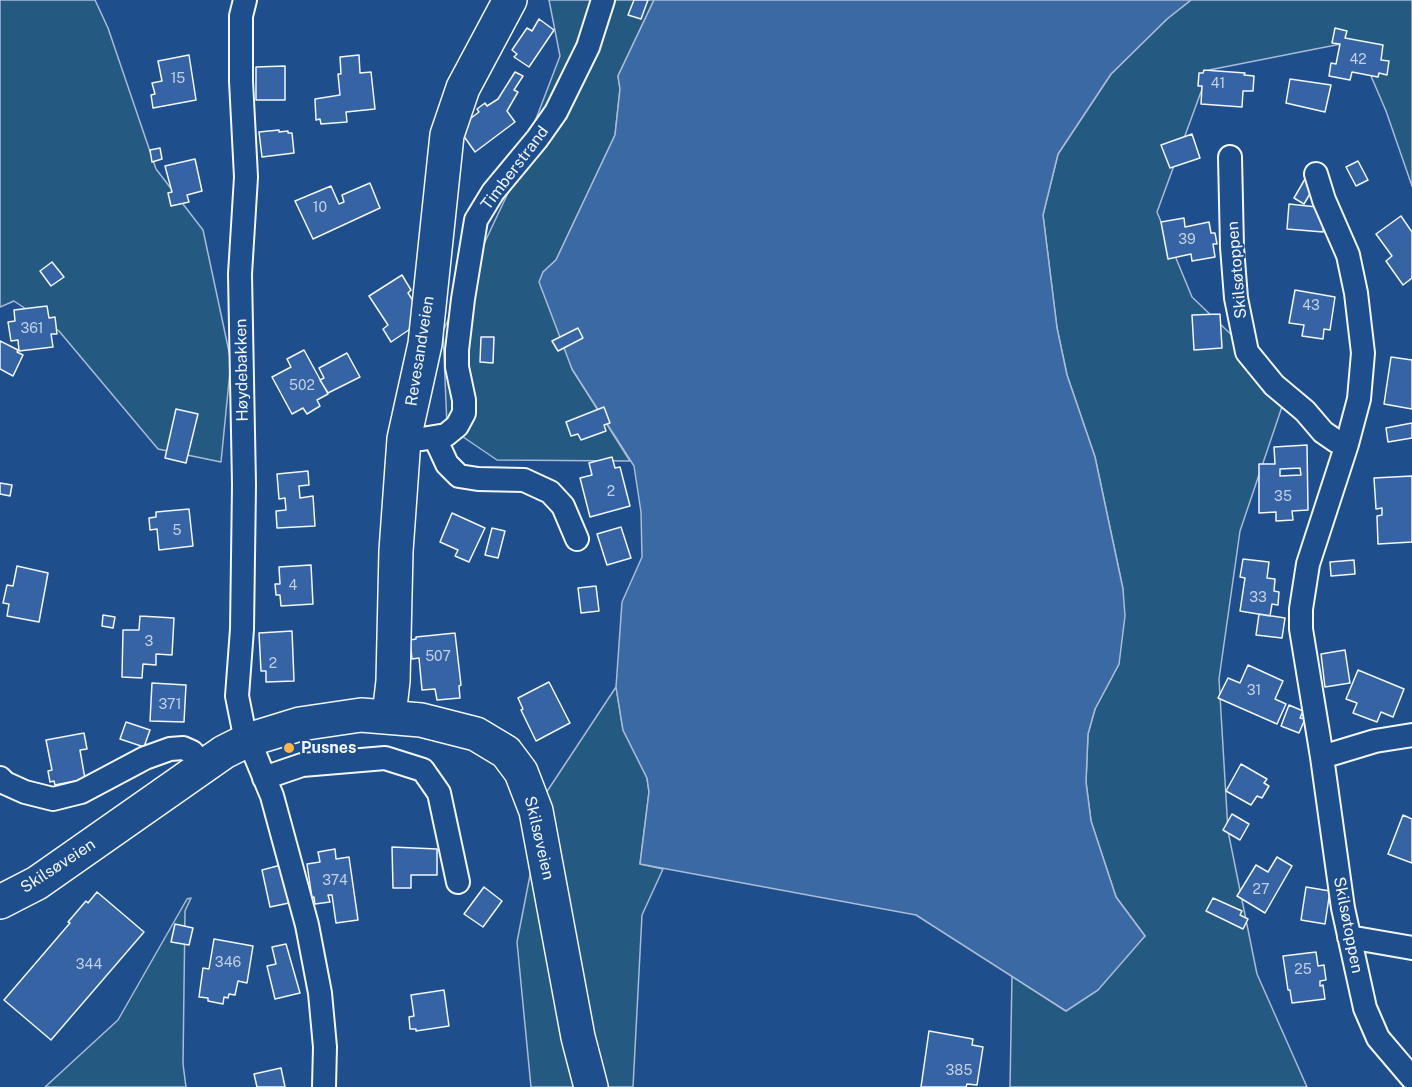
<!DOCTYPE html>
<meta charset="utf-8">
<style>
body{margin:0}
canvas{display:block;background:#1f4e8c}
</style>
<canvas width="1412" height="1087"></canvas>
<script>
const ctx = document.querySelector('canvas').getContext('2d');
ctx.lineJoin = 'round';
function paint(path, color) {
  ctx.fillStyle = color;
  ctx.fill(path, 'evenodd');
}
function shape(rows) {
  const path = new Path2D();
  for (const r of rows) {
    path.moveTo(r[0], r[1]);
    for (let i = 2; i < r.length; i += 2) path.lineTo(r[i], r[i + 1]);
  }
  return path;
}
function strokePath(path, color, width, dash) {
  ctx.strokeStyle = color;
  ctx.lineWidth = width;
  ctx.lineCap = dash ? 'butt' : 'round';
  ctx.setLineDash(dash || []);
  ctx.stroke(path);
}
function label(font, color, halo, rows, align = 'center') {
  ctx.font = font + ' "Public Sans",sans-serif';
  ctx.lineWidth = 4.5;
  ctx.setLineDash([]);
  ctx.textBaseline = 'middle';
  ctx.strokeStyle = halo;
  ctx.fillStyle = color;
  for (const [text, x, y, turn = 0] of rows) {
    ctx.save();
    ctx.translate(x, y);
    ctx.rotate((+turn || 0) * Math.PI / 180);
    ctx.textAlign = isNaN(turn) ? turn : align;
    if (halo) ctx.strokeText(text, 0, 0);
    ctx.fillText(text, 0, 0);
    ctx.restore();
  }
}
const green = shape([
 [0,0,95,0,108,28,156,169,203,230,231,361,221,462,158,449,59,331,14,301,0,307,0,0],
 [549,0,654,0,618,76,620,89,615,135,556,260,543,272,572,369,630,461,497,460,447,426,443,331,507,195,560,56,549,0],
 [1191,0,1412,0,1412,186,1386,111,1356,41,1209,70,1157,212,1192,297,1288,389,1240,531,1219,679,1228,831,1257,974,1307,1087,1010,1087,1012,976,1066,1011,1145,936,1116,897,1091,821,1086,782,1088,734,1095,709,1119,664,1123,589,1095,457,1067,375,1057,328,1043,215,1058,154,1111,74,1167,19,1191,0],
 [616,687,623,730,647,778,649,792,640,864,663,869,642,915,633,1087,531,1087,517,942,546,793,616,687],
 [191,898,185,911,183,1064,186,1087,45,1087,118,1020,187,899,191,898]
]);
paint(green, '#245a82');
strokePath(green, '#a8bbd7', 1.5);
const water = shape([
 [654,0,1191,0,1167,19,1111,74,1058,154,1043,215,1057,328,1067,375,1095,457,1123,589,1125,616,1119,664,1095,709,1088,734,1086,782,1091,821,1116,897,1145,936,1098,990,1066,1011,916,915,640,864,649,792,647,778,623,730,616,687,622,602,642,557,641,512,634,466,572,369,539,282,543,272,556,260,615,135,620,89,618,76,654,0]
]);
paint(water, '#3b69a3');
strokePath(water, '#a8bbd7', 1.5);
const building = shape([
 [634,0,648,0,641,19,628,15,634,0],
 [539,19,554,30,529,67,514,57,517,54,512,50,527,28,532,31,539,19],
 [1335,28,1347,31,1345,38,1383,45,1381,60,1389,61,1387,75,1379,73,1378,77,1352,72,1350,80,1329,76,1331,63,1336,64,1340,44,1332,43,1335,28],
 [189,55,196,100,153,108,151,95,155,94,152,83,162,81,158,61,189,55],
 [359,55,360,73,371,72,375,109,346,112,347,122,321,124,320,119,316,120,315,99,340,95,338,74,341,74,340,57,359,55],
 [285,66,285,100,256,100,256,67,285,66],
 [1204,70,1245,73,1244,75,1254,76,1253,91,1243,91,1242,107,1201,104,1202,86,1198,86,1199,73,1203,73,1204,70],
 [515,72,523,76,514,90,518,92,507,111,515,122,475,152,458,128,479,112,477,109,485,103,487,106,498,99,515,72],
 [1290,79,1331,85,1325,112,1286,103,1290,79],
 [279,130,279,132,288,131,288,133,292,133,294,153,262,157,259,132,279,130],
 [1192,134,1200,158,1170,168,1161,145,1192,134],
 [160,148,162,159,152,162,150,150,160,148],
 [195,159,202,191,187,195,189,202,171,206,168,193,172,192,165,166,195,159],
 [1358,161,1368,180,1356,186,1346,167,1358,161],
 [1305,179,1315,185,1304,204,1294,198,1305,179],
 [370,183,380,208,313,239,295,201,331,186,339,204,344,202,342,195,370,183],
 [1289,204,1326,208,1323,232,1287,229,1289,204],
 [1401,216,1412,232,1412,278,1403,285,1386,261,1392,256,1376,234,1401,216],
 [1184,218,1185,227,1209,222,1211,233,1215,233,1217,244,1213,244,1215,257,1192,261,1191,254,1168,259,1161,222,1184,218],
 [52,262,64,277,51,286,40,271,52,262],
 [402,275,411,290,408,293,425,319,391,342,383,329,388,325,369,296,402,275],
 [1295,290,1335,297,1330,330,1324,329,1323,339,1302,336,1304,325,1289,323,1295,290],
 [47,306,49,318,55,317,57,334,51,334,53,347,19,351,18,340,11,341,8,322,15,321,14,310,47,306],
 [1220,314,1222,348,1194,350,1192,315,1220,314],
 [578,328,583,338,558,351,552,341,578,328],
 [481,337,494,337,493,363,480,362,481,337],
 [0,341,18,350,17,352,23,355,13,376,0,369,0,341],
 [304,350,328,394,317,400,320,406,307,414,303,408,292,414,272,377,291,367,287,359,304,350],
 [347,353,360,377,328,393,320,380,324,378,319,368,347,353],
 [1391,357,1412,360,1412,409,1384,404,1391,357],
 [604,407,610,423,604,425,606,431,581,440,578,434,571,436,566,422,604,407],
 [176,409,198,414,186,463,165,458,176,409],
 [1412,423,1412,438,1388,442,1386,428,1412,423],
 [1307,445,1308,510,1292,511,1293,520,1276,521,1276,512,1259,513,1259,464,1275,464,1274,447,1307,445],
 [1300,468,1301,475,1280,476,1280,469,1300,468],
 [612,457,615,468,620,467,630,506,590,517,580,478,592,475,589,463,612,457],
 [308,471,309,485,299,486,300,498,313,496,315,526,277,528,276,511,286,510,285,498,279,499,277,474,308,471],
 [1412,476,1412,542,1378,544,1377,516,1382,515,1382,508,1376,509,1374,478,1412,476],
 [0,483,12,485,10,496,0,494,0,483],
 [189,509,193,546,159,550,157,529,150,530,149,518,156,517,156,512,189,509],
 [452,513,485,528,469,562,455,556,458,550,440,542,452,513],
 [621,527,631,558,607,565,597,534,621,527],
 [492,528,505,531,498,558,485,555,492,528],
 [1243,559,1269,562,1267,578,1275,579,1274,591,1279,592,1278,605,1272,604,1270,616,1240,611,1245,578,1240,577,1243,559],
 [1354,560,1355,574,1331,576,1330,562,1354,560],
 [311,565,313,604,281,606,280,595,276,595,275,584,280,584,279,567,311,565],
 [17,566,48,573,39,622,7,616,9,604,3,603,7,585,13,586,17,566],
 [596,586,599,611,581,613,578,588,596,586],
 [1259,614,1285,618,1282,638,1256,635,1259,614],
 [103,615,115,617,113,628,102,626,103,615],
 [140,616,174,618,172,655,156,654,156,665,143,664,142,678,122,677,123,630,139,630,140,616],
 [292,631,294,681,266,682,266,671,261,671,259,633,292,631],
 [455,633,461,685,459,686,460,698,437,700,435,689,422,690,419,658,412,659,410,640,416,639,416,637,455,633],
 [1345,650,1350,683,1325,687,1321,654,1345,650],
 [1248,665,1283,681,1275,699,1286,704,1277,724,1218,698,1228,678,1240,683,1248,665],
 [1358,670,1404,689,1393,717,1381,712,1377,722,1353,713,1357,703,1346,699,1358,670],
 [549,682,570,723,536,741,521,710,523,709,518,698,549,682],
 [152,683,186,685,184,722,150,721,152,683],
 [1289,705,1303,711,1300,718,1305,719,1299,733,1281,726,1289,705],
 [126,722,150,730,144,747,120,739,126,722],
 [84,733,87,749,80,750,85,779,55,785,54,781,50,782,48,771,52,770,46,740,84,733],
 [1241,764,1267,779,1264,783,1269,786,1262,798,1257,796,1251,805,1226,791,1241,764],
 [1232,814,1249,824,1240,840,1223,830,1232,814],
 [1403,815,1412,819,1412,863,1388,854,1403,815],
 [392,847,437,849,437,875,411,875,411,888,393,888,392,847],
 [335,849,336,859,349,857,358,920,336,923,332,895,328,895,330,902,315,904,314,897,312,898,307,864,320,862,318,852,335,849],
 [1277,857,1292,866,1265,913,1237,896,1256,865,1268,872,1277,857],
 [281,865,289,903,270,907,262,870,281,865],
 [484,887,502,901,483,927,464,914,484,887],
 [1306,887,1330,891,1325,924,1301,920,1306,887],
 [97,892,144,932,51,1040,4,1000,70,923,68,922,86,901,88,903,97,892],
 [1213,898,1242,911,1240,915,1248,919,1243,929,1206,911,1213,898],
 [175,924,193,928,189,945,171,942,175,924],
 [214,939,253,946,247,983,238,981,235,995,229,994,228,998,224,997,223,1004,208,1001,208,998,199,997,203,968,209,969,214,939],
 [286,944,300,993,275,999,267,966,276,964,272,947,286,944],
 [1316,952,1318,966,1324,965,1326,980,1320,981,1320,986,1323,985,1325,999,1292,1003,1290,990,1288,990,1283,956,1316,952],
 [444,990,449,1026,416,1031,416,1029,410,1029,409,1017,414,1016,411,995,444,990],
 [929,1031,973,1039,972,1045,983,1047,977,1085,967,1084,966,1087,921,1087,929,1031],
 [281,1068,285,1087,257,1087,254,1074,281,1068]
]);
paint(building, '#3563a3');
strokePath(building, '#f2f6ff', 1.5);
const minor = shape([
 [245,0,241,16,241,81,246,177,240,274,244,485,242,629,237,696,243,726,272,796,307,925,320,993,325,1047,324,1087],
 [1230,157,1232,247,1236,298,1247,352,1274,385,1305,411,1323,432,1336,441,1347,444],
 [1316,174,1324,200,1348,255,1356,293,1363,353,1359,399,1347,444,1308,564,1301,609,1301,629,1322,757,1343,908,1365,1008,1378,1038,1412,1078],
 [435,438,447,464,459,476,478,479,524,480,550,492,563,506,577,539],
 [404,439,422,439,446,435,457,426,464,413,464,400,457,367,457,350,463,299,476,220,493,192,537,139,556,112,588,47,603,0],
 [1322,757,1375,741,1412,735],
 [0,778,5,783,25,792,53,799,81,792,145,758,170,749,183,748,192,752,204,766],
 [264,778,302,765,385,758,423,770,439,793,458,882],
 [1349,937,1412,948]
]);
const secondary = shape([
 [389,716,393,681,396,551,404,439,425,344,447,135,463,88,510,0]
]);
const primary = shape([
 [0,902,37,883,224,752,248,740,300,724,361,715,421,720,476,734,506,752,521,772,536,811,578,1037,591,1087]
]);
strokePath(minor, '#f2f6ff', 26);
strokePath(secondary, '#f2f6ff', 36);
strokePath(primary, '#f2f6ff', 36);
strokePath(minor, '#1f4e8c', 22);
strokePath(secondary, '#1f4e8c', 33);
strokePath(primary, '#1f4e8c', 33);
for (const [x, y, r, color] of [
 [289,748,6,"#ffb74d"]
]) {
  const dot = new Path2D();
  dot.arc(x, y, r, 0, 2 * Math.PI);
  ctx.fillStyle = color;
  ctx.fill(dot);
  strokePath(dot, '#1f4e8c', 2);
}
label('14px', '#c3d1e8', null, [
 ["42",1358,60],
 ["15",178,79],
 ["41",1218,84],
 ["10",320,208],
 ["39",1187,240],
 ["43",1311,306],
 ["361",32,329],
 ["502",302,386],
 ["2",611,492],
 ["35",1283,497],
 ["5",177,531],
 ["4",293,586],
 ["33",1258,598],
 ["3",149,642],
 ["507",438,657],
 ["2",273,664],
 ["31",1254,691],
 ["371",170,705],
 ["374",335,881],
 ["27",1261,890],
 ["346",228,963],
 ["344",89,965],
 ["25",1303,970],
 ["385",959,1071]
]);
label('16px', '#f2f6ff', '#1f4e8c', [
 ["Timberstrand",515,168,-53],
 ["Skilsøtoppen",1237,270,-95],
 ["Revesandveien",420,351,-81],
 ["Høydebakken",242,370,-91],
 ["Skilsøveien",539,838,77],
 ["Skilsøveien",58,866,-33],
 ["Skilsøtoppen",1348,925,79]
]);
label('bold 16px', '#f2f6ff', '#1f4e8c', [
 ["Pusnes",301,748]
], 'left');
</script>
